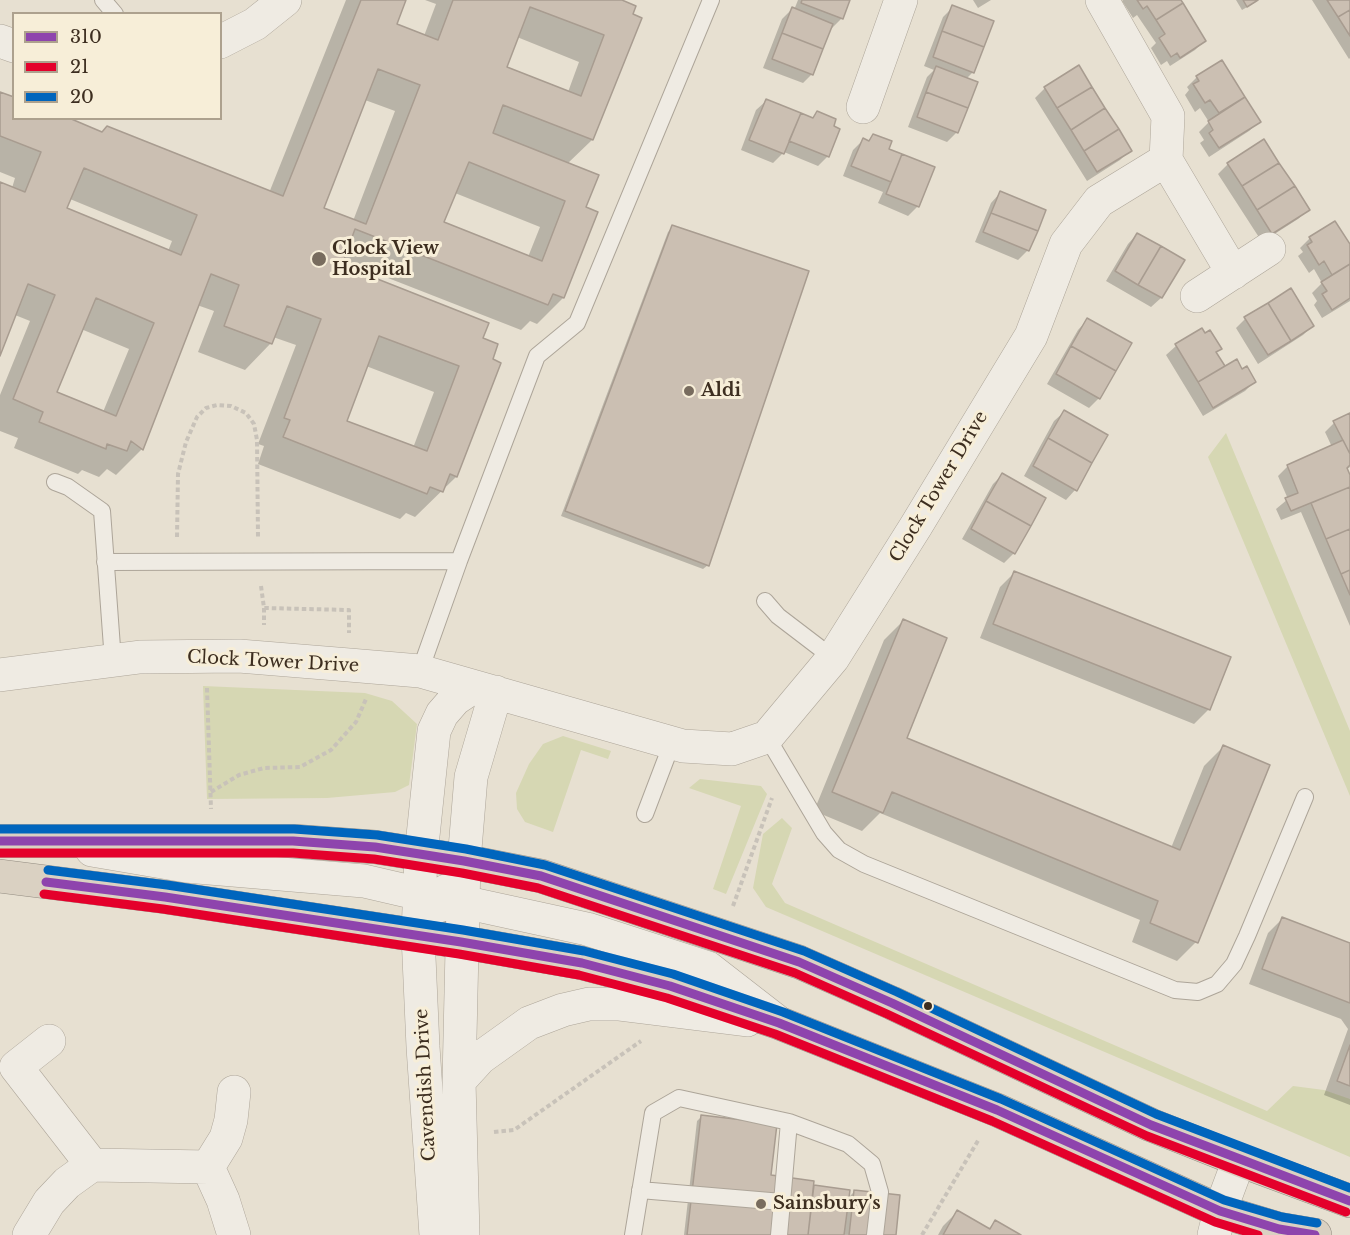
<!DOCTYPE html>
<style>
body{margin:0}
#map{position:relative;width:1350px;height:1235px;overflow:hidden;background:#e7e0d1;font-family:"Libre Baskerville",serif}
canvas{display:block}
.legend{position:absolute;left:12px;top:12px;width:210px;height:108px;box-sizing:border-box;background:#f7eed8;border:2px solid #ada18e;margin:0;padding:8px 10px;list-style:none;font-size:18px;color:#3d2e20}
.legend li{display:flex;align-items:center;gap:12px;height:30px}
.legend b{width:30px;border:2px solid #ada18e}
</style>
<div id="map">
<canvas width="1350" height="1235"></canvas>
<ul class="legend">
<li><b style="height:8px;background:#8e44ad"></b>310</li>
<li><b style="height:8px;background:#e4002b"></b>21</li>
<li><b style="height:8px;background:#0065bd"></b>20</li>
</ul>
</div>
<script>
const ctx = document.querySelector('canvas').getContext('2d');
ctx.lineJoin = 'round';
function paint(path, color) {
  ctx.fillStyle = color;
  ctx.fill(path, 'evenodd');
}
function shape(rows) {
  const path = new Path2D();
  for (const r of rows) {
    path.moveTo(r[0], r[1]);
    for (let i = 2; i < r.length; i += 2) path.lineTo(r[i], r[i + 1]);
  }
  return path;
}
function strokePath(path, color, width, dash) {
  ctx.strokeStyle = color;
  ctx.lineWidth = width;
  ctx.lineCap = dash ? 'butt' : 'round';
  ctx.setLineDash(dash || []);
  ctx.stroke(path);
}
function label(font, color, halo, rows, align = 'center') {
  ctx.font = font + ' "Libre Baskerville",serif';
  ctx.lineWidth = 6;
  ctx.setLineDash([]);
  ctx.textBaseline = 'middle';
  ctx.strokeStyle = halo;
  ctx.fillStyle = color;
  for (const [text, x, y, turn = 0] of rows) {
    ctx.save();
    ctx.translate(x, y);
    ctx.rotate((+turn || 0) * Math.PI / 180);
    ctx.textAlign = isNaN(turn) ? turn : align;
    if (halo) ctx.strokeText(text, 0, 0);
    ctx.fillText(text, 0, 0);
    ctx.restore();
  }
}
paint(shape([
 [1226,433,1350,731,1350,796,1208,457],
 [203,686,365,693,392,701,417,724,409,785,395,792,327,798,207,799],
 [563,736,611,751,608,759,581,750,553,832,525,822,517,809,516,793,529,764,543,744],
 [700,779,761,786,767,794,726,894,713,889,741,806,689,788],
 [782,818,792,828,772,884,785,903,1267,1111,1293,1086,1324,1090,1350,1099,1350,1157,766,907,753,888,763,834]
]), '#d6d7b3');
paint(shape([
 [346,0,405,0,395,25,424,36,436,4,425,0,618,0,592,140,567,164,584,208,563,298,537,324,530,321,521,330,342,260,340,266,481,339,491,360,499,363,456,477,415,517,406,513,400,519,258,464,264,446,258,444,296,345,273,337,271,343,245,370,198,352,214,311,197,305,142,449,116,475,107,469,99,477,82,470,78,474,14,448,18,438,0,431,0,395,30,321,15,315,0,352,0,184,12,188,15,178,0,172,0,93,14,118,269,193],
 [517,37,579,62,568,92,505,68],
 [365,100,395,111,353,221,322,209],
 [455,193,540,227,528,257,442,223],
 [70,199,172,241,168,251,65,209],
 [81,329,129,349,103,412,55,392],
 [366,366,434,392,413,448,345,421],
 [798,0,849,0,842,18,832,28,830,27,812,74,803,83,763,68,782,19,792,9,794,10],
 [973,0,991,0,978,8],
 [1123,0,1179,0,1204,41,1195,50,1170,66,1167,61,1161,65,1151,48,1156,43,1137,15,1133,18,1122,1],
 [1236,0,1259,0,1242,10],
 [1312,0,1350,0,1350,58,1349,59],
 [953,7,973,72,966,79,957,132,947,142,908,127,927,77,934,70,924,66,943,17],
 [1221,62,1259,122,1249,131,1209,157,1200,143,1204,140,1199,132,1209,122,1200,108,1195,112,1185,95,1189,90,1187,87,1197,77],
 [1045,88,1130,150,1120,160,1087,181,1035,98],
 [766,101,811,119,817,112,828,156,818,166,784,152,773,163,741,150,756,110],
 [873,135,887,150,918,206,908,216,878,203,883,192,843,176,853,150,863,140,867,142],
 [1228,164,1308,210,1298,219,1262,242,1218,174],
 [1000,193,1028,250,1018,260,975,242,991,203],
 [1335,223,1350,247,1350,301,1322,318,1314,305,1317,301,1312,293,1322,283,1314,269,1309,273,1298,256,1303,252,1300,248,1310,238],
 [673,227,708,565,703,569,561,516,668,232],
 [1137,234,1182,261,1161,298,1151,307,1106,281,1128,244],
 [1245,319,1312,326,1303,335,1258,364,1236,328],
 [1087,320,1130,344,1099,398,1089,408,1047,384,1078,330],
 [1201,330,1220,349,1215,353,1225,368,1242,371,1254,382,1245,391,1203,416,1166,355,1176,346],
 [1064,412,1075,490,1066,500,1024,476,1054,421],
 [1350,415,1350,467,1346,470,1350,479,1350,626,1301,512,1281,520,1276,509,1288,499,1278,476,1288,466,1332,447,1325,432,1334,423],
 [1002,475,1014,553,1004,563,962,539,993,484],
 [1014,573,1209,709,1194,724,980,638,1000,587],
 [903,621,905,739,1171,848,1204,766,1223,747,1196,942,1177,961,1132,942,1140,920,880,813,862,831,814,811,884,640],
 [1282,919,1350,945,1350,1105,1324,1095,1348,1029,1341,1019,1249,984,1268,933],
 [702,1116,770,1177,812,1189,815,1187,847,1199,855,1191,894,1235,684,1235,697,1121],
 [957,1212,988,1229,995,1222,1018,1235,938,1235,943,1226]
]), '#0003');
const building = shape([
 [361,0,406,0,397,24,438,40,453,0,622,0,636,6,633,14,642,18,593,140,503,105,493,133,599,175,586,207,598,212,564,298,553,294,548,305,355,229,342,265,489,323,483,338,498,344,493,359,501,363,457,477,450,474,443,492,430,487,427,494,283,437,290,420,284,418,321,319,287,306,272,344,224,326,239,285,211,274,143,450,131,441,127,451,107,444,106,449,39,422,43,412,13,399,55,295,28,284,0,356,0,182,25,192,41,152,0,136,0,92,14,97,14,118,69,118,102,132,107,126,283,196,361,0],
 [530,7,604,35,581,96,507,67,530,7],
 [378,69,420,85,366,224,324,208,378,69],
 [469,162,565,201,542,261,444,222,469,162],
 [84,168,197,215,181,255,67,208,84,168],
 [96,298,154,323,116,416,57,392,96,298],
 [379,336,459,366,427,451,347,421,379,336],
 [802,0,850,0,843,19,801,3,802,0],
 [1137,0,1181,0,1183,3,1156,20,1147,6,1143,9,1137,0],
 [1243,0,1258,0,1247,7,1243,0],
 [1327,0,1350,0,1350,10,1338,17,1327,0],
 [1183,3,1206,41,1180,58,1177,53,1171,57,1159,38,1165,34,1156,20,1183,3],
 [952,5,994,21,984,47,942,31,952,5],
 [792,7,833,24,823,49,782,33,792,7],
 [1350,10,1350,36,1338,17,1350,10],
 [942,31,984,47,974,73,933,57,942,31],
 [782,33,823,49,813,75,772,59,782,33],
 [1222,60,1245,97,1219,113,1210,100,1205,103,1193,84,1199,81,1196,76,1222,60],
 [1079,65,1092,87,1057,108,1044,87,1079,65],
 [936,66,978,82,968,108,926,92,936,66],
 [1092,87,1105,108,1071,130,1057,108,1092,87],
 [926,92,968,108,958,133,917,117,926,92],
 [1245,97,1261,122,1219,148,1209,133,1213,130,1208,121,1245,97],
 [766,99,801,113,784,154,749,140,766,99],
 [1105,108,1119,129,1084,151,1071,130,1105,108],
 [817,111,836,119,834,126,840,129,829,157,789,141,801,113,813,118,817,111],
 [1119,129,1132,151,1097,172,1084,151,1119,129],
 [873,134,892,141,889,149,902,154,891,182,851,166,863,138,869,141,873,134],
 [1264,139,1279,163,1242,186,1227,163,1264,139],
 [902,154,935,167,919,207,886,194,902,154],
 [1279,163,1295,186,1257,210,1242,186,1279,163],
 [1295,186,1310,210,1272,234,1257,210,1295,186],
 [1000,191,1046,210,1038,231,991,213,1000,191],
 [991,213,1038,231,1029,251,983,232,991,213],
 [1335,221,1350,244,1350,264,1332,275,1324,261,1319,265,1307,245,1312,242,1309,237,1335,221],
 [672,225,809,271,709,566,565,511,672,225],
 [1137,233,1161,246,1138,285,1115,271,1137,233],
 [1161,246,1185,260,1162,298,1138,285,1161,246],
 [1350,264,1350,298,1332,310,1322,294,1327,291,1321,282,1350,264],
 [1291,288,1314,326,1291,341,1268,303,1291,288],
 [1268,303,1291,341,1268,355,1244,317,1268,303],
 [1087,318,1132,343,1116,371,1071,346,1087,318],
 [1202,328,1205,333,1210,330,1222,349,1216,352,1225,366,1198,382,1175,344,1202,328],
 [1071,346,1116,371,1100,399,1056,374,1071,346],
 [1237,359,1242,369,1247,366,1256,382,1213,408,1198,382,1237,359],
 [1064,410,1108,435,1092,463,1048,438,1064,410],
 [1350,413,1350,454,1333,421,1350,413],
 [1048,438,1092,463,1077,491,1033,466,1048,438],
 [1343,440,1350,454,1350,465,1347,468,1350,475,1350,487,1291,511,1285,498,1298,493,1287,465,1343,440],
 [1002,473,1046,498,1031,526,986,501,1002,473],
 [1350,487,1350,529,1326,539,1311,503,1350,487],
 [986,501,1031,526,1015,554,971,529,986,501],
 [1350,529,1350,570,1341,574,1326,539,1350,529],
 [1350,570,1350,595,1341,574,1350,570],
 [1014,571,1231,657,1210,710,993,624,1014,571],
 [903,619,947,638,907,738,1180,850,1223,745,1270,765,1198,943,1150,923,1158,901,892,792,883,813,832,792,903,619],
 [1282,917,1350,943,1350,1003,1262,969,1282,917],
 [1350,1045,1350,1086,1337,1081,1350,1045],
 [701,1115,777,1124,771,1175,814,1181,808,1235,687,1235,701,1115],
 [814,1185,850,1190,844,1235,808,1235,814,1185],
 [854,1190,900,1195,896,1235,849,1235,854,1190],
 [957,1210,990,1229,995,1220,1021,1235,943,1235,957,1210]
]);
paint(building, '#cbbfb2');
strokePath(building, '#a89c90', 1.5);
const lane = shape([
 [103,0,115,14],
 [55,482,68,487,102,511,113,661],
 [459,561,537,356,577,323,711,0],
 [105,562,459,561,420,671],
 [765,601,778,616,833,658],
 [767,737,824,833,839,850,864,864,1175,990,1198,992,1217,984,1234,964,1247,936,1305,797],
 [645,814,672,743],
 [640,1190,782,1202,779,1235],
 [782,1202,789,1122],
 [633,1235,653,1113,679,1098,789,1122,848,1144,872,1164,880,1192,875,1235]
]);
const street = shape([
 [0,41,14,46],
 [220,42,255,24,285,0],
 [863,107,901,0],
 [1166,160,1233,273],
 [1197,296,1269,249],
 [0,675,140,657,239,656,349,665,420,671,683,746,732,749,767,737,833,658,916,526,1031,336,1066,244,1099,201,1166,160,1168,116,1102,0],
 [92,850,186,866,364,881,420,894,439,906],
 [446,891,463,902,587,929,708,968,775,1020],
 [49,1041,16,1067,92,1165],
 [459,1081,480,1058,529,1023,563,1010,589,1004,618,1004,747,1020],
 [208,1167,226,1138,231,1120,234,1092],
 [29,1235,49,1202,67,1183,92,1165,208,1167,223,1200,234,1235],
 [436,1235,423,1047,418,935,421,855,434,731,442,714,455,699,473,687],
 [463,1235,459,1081,464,861,471,777,496,692],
 [1214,1235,1220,1211,1239,1160]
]);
const highway = shape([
 [0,841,293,841,375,847,464,861,541,876,799,962,892,1003,1151,1125,1239,1160,1350,1201],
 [0,876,165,897,461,942,582,963,670,986,779,1023,997,1110,1220,1211,1279,1229,1315,1235]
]);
strokePath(lane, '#ada599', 18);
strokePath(street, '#ada599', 34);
strokePath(highway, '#928b80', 34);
strokePath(shape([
 [177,537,178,474,186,442,197,417,206,408,217,405,231,406,246,413,254,424,257,440,258,537],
 [261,586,264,608,349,610,349,633],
 [264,608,264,625],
 [207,688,211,809],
 [211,792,239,775,264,768,300,767,331,750,356,722,366,699],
 [733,906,772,798],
 [494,1132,514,1130,641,1041],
 [922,1235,979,1139]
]), '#c8c2b9', 4, [4.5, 3]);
strokePath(lane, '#efebe3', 16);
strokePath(street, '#efebe3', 33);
strokePath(highway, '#dad1c2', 33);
strokePath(shape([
 [0,841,293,841,375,847,464,861,541,876,799,962,892,1003,1151,1125,1350,1201],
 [46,882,165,897,461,942,582,963,670,986,779,1023,997,1110,1220,1211,1279,1229,1315,1235]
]), '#8e44ad', 9);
strokePath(shape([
 [0,853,293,853,374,859,462,873,538,888,795,973,887,1014,1147,1136,1346,1212],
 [44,894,163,909,459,954,579,975,667,998,775,1034,992,1121,1215,1222,1258,1235]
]), '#e4002b', 9);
strokePath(shape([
 [0,829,294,829,377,835,466,849,545,865,804,951,897,992,1156,1114,1350,1188],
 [48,870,167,885,463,930,584,951,673,974,783,1012,1001,1099,1224,1200,1282,1217,1317,1223]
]), '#0065bd', 9);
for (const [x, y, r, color] of [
 [319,259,8,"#786c5e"],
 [689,391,6,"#786c5e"],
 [928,1006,5,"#3d2e20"],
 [761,1204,6,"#786c5e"]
]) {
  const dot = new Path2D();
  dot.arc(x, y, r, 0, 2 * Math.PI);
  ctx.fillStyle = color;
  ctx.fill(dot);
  strokePath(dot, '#f7eed8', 2);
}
label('bold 18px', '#3d2e20', '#f7eed8', [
 ["Clock View",332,249],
 ["Hospital",332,270],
 ["Aldi",701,391],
 ["Sainsbury's",773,1204]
], 'left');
label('18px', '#3d2e20', '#f7eed8', [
 ["Clock Tower Drive",939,487,-59],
 ["Clock Tower Drive",273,662,3],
 ["Cavendish Drive",426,1085,-93]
]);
</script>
